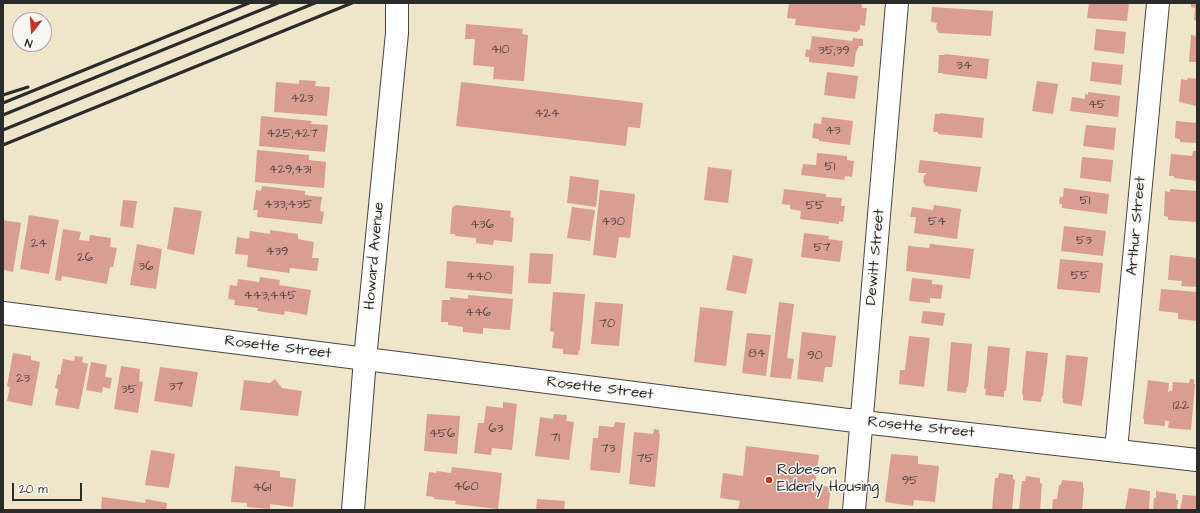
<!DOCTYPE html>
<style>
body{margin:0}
#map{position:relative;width:1200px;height:513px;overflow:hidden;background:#efe5cb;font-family:"Architects Daughter",sans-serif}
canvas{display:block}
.frame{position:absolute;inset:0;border:4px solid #2b2b2b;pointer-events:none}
.north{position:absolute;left:12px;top:12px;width:40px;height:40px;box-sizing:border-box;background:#f6f6f2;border:1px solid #a5a5a2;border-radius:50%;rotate:197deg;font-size:11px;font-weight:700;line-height:16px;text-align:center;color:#2b2b2b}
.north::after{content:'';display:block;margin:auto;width:14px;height:18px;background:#c8321e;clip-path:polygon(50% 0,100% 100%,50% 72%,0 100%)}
.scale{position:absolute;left:12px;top:483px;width:70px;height:18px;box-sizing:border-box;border:2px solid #2b2b2b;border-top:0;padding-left:5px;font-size:12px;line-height:14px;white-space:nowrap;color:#2b2b2b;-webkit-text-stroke:3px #f6f6f2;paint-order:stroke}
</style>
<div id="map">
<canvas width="1200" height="513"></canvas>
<div class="frame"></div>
<div class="north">N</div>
<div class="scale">20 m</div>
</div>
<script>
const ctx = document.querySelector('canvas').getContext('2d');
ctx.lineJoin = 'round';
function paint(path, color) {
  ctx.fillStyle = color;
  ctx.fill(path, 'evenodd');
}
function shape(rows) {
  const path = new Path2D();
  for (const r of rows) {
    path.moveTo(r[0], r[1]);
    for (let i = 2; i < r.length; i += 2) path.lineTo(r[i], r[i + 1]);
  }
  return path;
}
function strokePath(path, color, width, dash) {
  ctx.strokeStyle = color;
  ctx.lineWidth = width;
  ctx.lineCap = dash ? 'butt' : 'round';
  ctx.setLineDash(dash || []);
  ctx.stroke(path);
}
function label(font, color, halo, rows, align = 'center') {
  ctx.font = font + ' "Architects Daughter",sans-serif';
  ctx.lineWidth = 3;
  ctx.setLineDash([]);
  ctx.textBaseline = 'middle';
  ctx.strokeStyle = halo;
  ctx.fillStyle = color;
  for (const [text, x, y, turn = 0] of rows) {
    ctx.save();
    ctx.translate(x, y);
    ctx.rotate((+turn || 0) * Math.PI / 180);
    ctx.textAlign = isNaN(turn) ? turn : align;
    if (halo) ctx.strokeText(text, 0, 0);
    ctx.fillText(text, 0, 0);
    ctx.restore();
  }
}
paint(shape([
 [789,3,861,3,862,8,867,8,865,26,860,25,860,29,857,32,795,25,796,19,787,18],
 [1089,3,1129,3,1127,21,1087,18],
 [1191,3,1197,3,1197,21,1194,20,1195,8,1191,7],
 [932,7,993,11,991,36,939,33,936,29,937,23,931,22],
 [466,24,523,29,522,34,528,35,524,81,493,79,494,67,473,65,475,39,465,39],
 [1096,29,1126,32,1124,54,1094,50],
 [1191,35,1197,36,1197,62,1189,62],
 [812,36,852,41,853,38,863,39,863,46,859,46,856,52,854,67,809,62,809,57,805,57,806,49,810,50],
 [945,54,989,59,987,79,943,74,943,73,938,73,939,55,944,55],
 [1092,62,1123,65,1121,85,1090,81],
 [827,72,858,76,855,99,824,95],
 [1188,78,1197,79,1197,106,1179,102,1181,79,1187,80],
 [299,80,316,81,315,86,330,87,327,116,274,112,276,82,299,84],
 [1037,81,1058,84,1053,114,1032,111],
 [461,82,643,103,640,128,628,127,626,146,456,126],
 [1088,92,1120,96,1118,117,1070,111,1072,97,1085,99,1085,94,1088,95],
 [940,113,984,118,982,138,938,134,938,132,933,132,935,114,940,114],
 [261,116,312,121,311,124,328,125,325,152,259,146],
 [822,117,853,121,850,145,819,141,819,139,812,138,814,123,821,124],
 [1176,121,1197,123,1197,143,1180,142,1180,139,1175,138],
 [1086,125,1116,128,1114,150,1083,146],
 [257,150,309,155,309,160,326,162,324,188,255,182],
 [1193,151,1197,151,1197,181,1174,178,1174,176,1169,176,1171,154,1192,156],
 [817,153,847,156,847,160,854,161,852,177,845,176,844,180,801,175,803,164,816,165],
 [1082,157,1113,160,1111,182,1080,178],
 [920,160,981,167,977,192,926,186,923,182,924,176,927,173,918,173],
 [708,167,732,170,728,203,704,200],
 [570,176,599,180,596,207,567,203],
 [262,186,305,191,305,195,322,197,320,211,324,212,322,224,257,217,258,210,253,210,256,190,261,191],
 [1064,188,1109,194,1107,214,1062,208,1062,204,1059,204,1060,197,1063,197],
 [784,189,826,194,826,197,842,198,841,206,845,206,843,222,839,221,839,224,800,219,801,211,790,209,790,205,782,204],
 [1170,189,1197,191,1197,222,1168,220,1168,217,1164,216,1165,191,1170,192],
 [600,190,635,194,630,238,619,237,616,258,593,255],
 [123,200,137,201,133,228,120,226],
 [456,205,511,211,510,217,514,218,512,242,494,240,493,245,476,243,476,238,455,236,455,234,450,234,452,208],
 [934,205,961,209,957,239,914,233,916,217,910,217,912,207,933,210],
 [174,207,202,211,194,255,167,249],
 [572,207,595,210,590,241,567,238],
 [29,215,59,220,49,274,20,269],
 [3,220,21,223,13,272,3,270],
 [1064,226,1106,231,1103,256,1061,251],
 [63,229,81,232,79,240,89,241,90,235,111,238,110,247,117,248,113,267,110,267,107,284,62,276,61,281,55,280],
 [270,230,298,234,298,239,314,242,312,258,319,258,317,271,290,268,289,273,247,267,248,255,235,254,237,237,249,239,250,231,270,234],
 [804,233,829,236,828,239,843,241,840,262,801,257],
 [137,244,162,249,156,289,130,285],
 [930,244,974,249,970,279,906,271,908,246,929,248],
 [530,253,553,254,551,284,528,283],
 [733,255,753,259,746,294,726,290],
 [1170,255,1197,258,1197,287,1181,286,1182,281,1168,280],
 [1060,259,1103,263,1100,293,1057,289],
 [447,261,514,266,512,294,445,288],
 [260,277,280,280,279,285,311,290,307,315,285,311,284,315,257,311,258,308,234,305,235,300,228,299,230,285,237,286,238,279,259,282],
 [912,278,932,280,932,284,943,285,941,299,930,298,930,303,909,301],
 [1161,289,1197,292,1197,321,1178,319,1178,313,1159,311],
 [553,292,585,294,580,350,579,350,578,355,563,354,563,349,552,348,554,332,550,331],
 [468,295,513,299,510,330,483,328,483,334,463,332,463,327,448,325,448,322,441,322,442,300,450,300,450,297,468,299],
 [595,302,623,304,619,346,591,344],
 [779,302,794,304,787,358,794,359,791,379,770,377],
 [700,307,733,311,726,366,694,362],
 [923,311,945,313,943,326,921,323],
 [802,332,836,336,832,367,825,367,823,382,797,379],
 [747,333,771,335,766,376,742,373],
 [909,336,930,338,924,387,899,384,900,370,905,370],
 [951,342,972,344,968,387,967,387,966,393,947,391],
 [988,346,1010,348,1006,391,1004,391,1004,397,985,395,986,389,984,389],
 [1026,351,1048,353,1043,396,1042,396,1041,402,1023,400,1023,394,1022,394],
 [13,353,31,356,31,360,40,362,32,406,7,401,10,387,7,386],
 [1066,355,1088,357,1083,400,1082,400,1082,406,1063,403,1063,398,1062,398],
 [75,356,83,357,82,362,88,364,79,409,55,405,58,389,55,388,58,374,60,375,63,359,74,361],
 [91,362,107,365,105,377,112,378,110,389,103,387,102,393,86,390],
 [121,366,140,369,139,381,143,382,138,413,114,409],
 [160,367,198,372,192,407,154,401],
 [275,379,282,388,302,391,298,416,240,410,244,380,270,383],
 [1190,379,1194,379,1194,384,1195,384,1191,430,1168,428,1169,421,1165,421,1165,426,1144,424,1144,419,1143,419,1148,380,1169,383,1168,392,1169,392,1169,391,1172,391,1173,382,1189,383],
 [503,402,517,404,512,450,492,448,491,455,474,453,478,423,484,423,486,406,503,408],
 [427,414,460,416,457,454,424,451],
 [554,414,567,415,566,421,574,422,569,460,535,456,540,417,553,419],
 [615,422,625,423,620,473,590,470,593,438,598,438,599,426,614,427],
 [654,429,659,430,659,434,660,434,655,487,629,484,634,432,653,434],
 [746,446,819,455,815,485,831,487,828,510,738,510,740,501,720,498,723,473,743,476],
 [151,450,175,454,169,488,145,485],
 [891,454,918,456,918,464,939,466,935,502,914,500,913,506,885,502],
 [235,466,280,471,280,477,296,479,293,507,270,504,270,509,247,507,247,503,231,502],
 [452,467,502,473,498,509,455,504,456,501,434,499,434,497,426,496,429,472,436,473,437,471,451,473],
 [999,473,1013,475,1013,479,1015,480,1012,510,992,510,995,478,998,478],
 [1026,476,1040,478,1040,483,1042,483,1040,510,1019,510,1022,481,1025,481],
 [1062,480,1083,482,1083,488,1084,488,1082,510,1052,510,1053,499,1057,499,1059,485,1061,485],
 [1129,488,1150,491,1149,510,1125,510],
 [1156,491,1176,494,1176,500,1178,500,1177,510,1153,510,1154,498,1156,498],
 [1183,495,1197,496,1197,510,1180,510],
 [102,497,145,503,146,499,167,503,166,510,101,510],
 [537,499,565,501,564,510,536,510]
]), '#d99d92');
const minor = shape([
 [3,313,863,422,1197,460],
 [1116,450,1158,3],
 [854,510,897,3]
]);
const major = shape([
 [353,510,365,359,397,33,397,3]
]);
strokePath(minor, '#484743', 24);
strokePath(major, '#484743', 24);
strokePath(minor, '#fff', 22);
strokePath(major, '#fff', 22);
strokePath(shape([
 [3,95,28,87],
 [3,103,249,3],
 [3,115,278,3],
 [3,130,315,3],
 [3,145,352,3]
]), '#2b2b2b', 3);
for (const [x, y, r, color] of [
 [769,480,4,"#c8321e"]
]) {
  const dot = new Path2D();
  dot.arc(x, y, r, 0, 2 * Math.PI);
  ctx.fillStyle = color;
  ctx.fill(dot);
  strokePath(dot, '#f6f6f2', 1.5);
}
label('13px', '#564845', null, [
 ["410",500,50],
 ["35;39",834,51],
 ["34",964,66],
 ["423",302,99],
 ["45",1097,105],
 ["424",547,114],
 ["43",833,131],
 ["425;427",292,134],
 ["51",830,167],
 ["429;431",290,170],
 ["51",1085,201],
 ["433;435",288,205],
 ["55",815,206],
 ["430",613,222],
 ["54",937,222],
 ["436",482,225],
 ["53",1084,241],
 ["24",39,244],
 ["57",822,248],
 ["439",277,252],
 ["26",85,258],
 ["36",146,267],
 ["55",1080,276],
 ["440",479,277],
 ["443;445",270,296],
 ["446",478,313],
 ["70",607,324],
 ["84",757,354],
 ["90",815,356],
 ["23",23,379],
 ["37",176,387],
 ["35",129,390],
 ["122",1181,406],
 ["63",496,429],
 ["456",442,434],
 ["71",555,438],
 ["73",608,449],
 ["75",645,459],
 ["95",910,481],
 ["460",466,487],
 ["461",262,488]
]);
label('15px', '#2b2b2b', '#f6f6f2', [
 ["Arthur Street",1137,226,-85],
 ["Howard Avenue",375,256,-85],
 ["Dewitt Street",876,257,-85],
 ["Rosette Street",278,348,7],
 ["Rosette Street",600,389,7],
 ["Rosette Street",921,428,6]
]);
label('15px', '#2b2b2b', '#f6f6f2', [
 ["Robeson",777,471],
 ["Elderly Housing",777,488]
], 'left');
</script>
